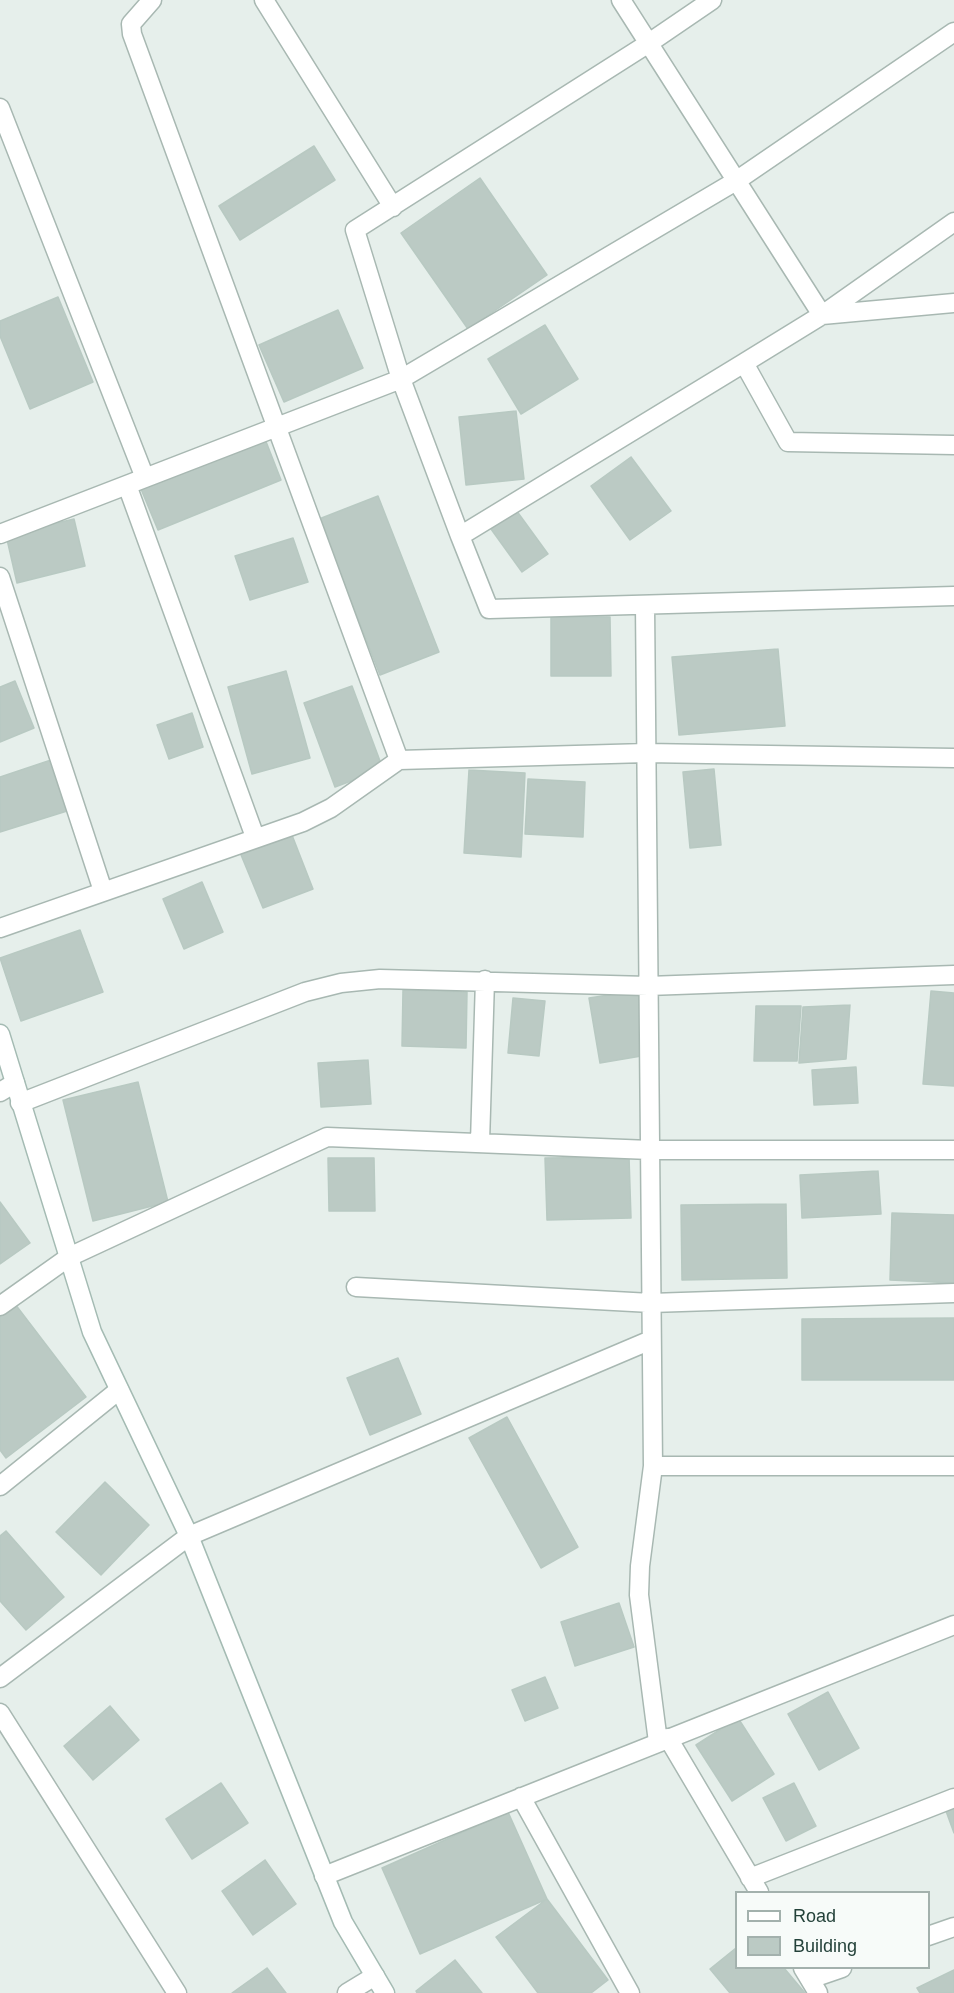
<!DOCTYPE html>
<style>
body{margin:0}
#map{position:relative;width:954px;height:1993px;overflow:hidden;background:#e6efeb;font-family:Helvetica,sans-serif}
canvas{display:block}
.legend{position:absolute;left:735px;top:1891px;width:195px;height:78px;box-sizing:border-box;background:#f7fbf9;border:2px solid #a3b1ad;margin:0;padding:8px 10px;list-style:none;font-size:18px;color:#24423a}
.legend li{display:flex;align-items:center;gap:12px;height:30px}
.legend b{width:30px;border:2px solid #a3b1ad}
</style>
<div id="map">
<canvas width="954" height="1993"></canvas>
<ul class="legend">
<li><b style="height:8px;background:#fff"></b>Road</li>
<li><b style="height:16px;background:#bbcac4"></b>Building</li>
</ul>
</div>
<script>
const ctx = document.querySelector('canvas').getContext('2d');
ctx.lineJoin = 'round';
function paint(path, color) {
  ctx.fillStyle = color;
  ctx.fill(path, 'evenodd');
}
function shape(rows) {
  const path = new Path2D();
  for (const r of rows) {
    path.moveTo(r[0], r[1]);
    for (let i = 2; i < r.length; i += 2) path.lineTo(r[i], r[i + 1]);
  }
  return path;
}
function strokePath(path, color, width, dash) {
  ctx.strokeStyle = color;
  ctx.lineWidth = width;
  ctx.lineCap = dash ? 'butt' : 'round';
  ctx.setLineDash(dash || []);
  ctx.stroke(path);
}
const building = shape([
 [314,146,335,180,240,240,219,206,314,146],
 [480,178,547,275,468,329,401,233,480,178],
 [58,297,93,382,30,409,0,336,0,321,58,297],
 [338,310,363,368,284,402,259,345,338,310],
 [545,325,578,379,521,414,488,359,545,325],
 [516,411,524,479,466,485,459,417,516,411],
 [265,439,281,480,158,530,141,489,265,439],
 [631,457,671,511,630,540,591,486,631,457],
 [378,496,439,652,380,675,319,519,378,496],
 [516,510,548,554,522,572,491,529,516,510],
 [74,519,85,566,17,583,6,535,74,519],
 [293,538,308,582,250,600,235,556,293,538],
 [551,617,610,617,611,676,551,676,551,617],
 [778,649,785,726,679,735,672,657,778,649],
 [286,671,310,758,252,774,228,687,286,671],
 [15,681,34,728,0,742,0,687,15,681],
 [352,686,383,769,335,787,304,703,352,686],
 [192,713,203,747,169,759,157,725,192,713],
 [51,760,67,811,0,832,0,777,51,760],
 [714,769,721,845,690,848,683,772,714,769],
 [469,770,525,773,521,857,464,853,469,770],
 [528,779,585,782,583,837,525,834,528,779],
 [290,830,313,889,263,908,239,850,290,830],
 [202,882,223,932,184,949,163,899,202,882],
 [80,930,103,992,21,1021,0,958,80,930],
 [403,990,467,992,466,1048,402,1046,403,990],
 [642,990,653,1054,600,1063,589,998,642,990],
 [931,991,954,993,954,1086,923,1084,931,991],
 [513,998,545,1001,539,1056,508,1053,513,998],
 [850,1005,846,1059,799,1063,803,1007,850,1005],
 [756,1006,801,1006,797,1061,754,1061,756,1006],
 [368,1060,371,1104,321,1107,318,1063,368,1060],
 [856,1067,858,1103,814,1105,812,1070,856,1067],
 [138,1082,168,1202,93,1221,63,1100,138,1082],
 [629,1157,631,1218,547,1220,545,1158,629,1157],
 [328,1158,374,1158,375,1211,329,1211,328,1158],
 [878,1171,881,1214,802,1218,800,1175,878,1171],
 [0,1202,30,1243,0,1264,0,1202],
 [786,1204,787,1278,682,1280,681,1205,786,1204],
 [892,1213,954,1215,954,1283,890,1280,892,1213],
 [15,1304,86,1397,6,1458,0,1450,0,1315,15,1304],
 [954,1318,954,1380,802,1380,802,1319,954,1318],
 [398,1358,421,1414,370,1435,347,1378,398,1358],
 [507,1417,578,1547,541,1568,469,1438,507,1417],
 [105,1482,149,1525,101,1575,56,1532,105,1482],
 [6,1531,64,1597,26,1630,0,1601,0,1536,6,1531],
 [619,1603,634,1647,575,1666,561,1622,619,1603],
 [545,1677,558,1708,525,1721,512,1690,545,1677],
 [828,1692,859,1748,819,1770,788,1714,828,1692],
 [110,1706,139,1740,93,1780,64,1746,110,1706],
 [738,1718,774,1774,732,1801,696,1745,738,1718],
 [221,1783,248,1823,192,1859,166,1819,221,1783],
 [794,1783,816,1826,786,1841,763,1798,794,1783],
 [954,1808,954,1833,946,1811,954,1808],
 [508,1812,547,1899,420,1954,382,1868,508,1812],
 [265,1860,296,1904,253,1935,222,1891,265,1860],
 [547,1899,608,1980,591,1993,538,1993,496,1937,547,1899],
 [736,1948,736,1968,784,1968,805,1993,730,1993,710,1969,736,1948],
 [455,1960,482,1993,417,1993,416,1991,455,1960],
 [267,1968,286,1993,232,1993,267,1968],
 [954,1970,954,1993,920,1993,917,1988,954,1970]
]);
paint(building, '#bbcac4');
strokePath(building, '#b8c9c2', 1.5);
const street = shape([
 [152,0,131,24,132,34,399,760,646,753,954,758],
 [264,0,393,207],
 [621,0,822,315,954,303],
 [0,108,145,478],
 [954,222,822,315,744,363,788,442,954,445],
 [744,363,460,536,401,379,736,181,954,32],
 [127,485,255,837],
 [0,534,401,379,355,230,649,43,712,0],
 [460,536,489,609,954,596],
 [0,577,103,891],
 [645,605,653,1466,954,1466],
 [0,928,303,822,331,808,399,760],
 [0,1092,15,1083],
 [20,1103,305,992,341,983,380,979,648,986,954,975],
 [480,1142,485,980],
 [356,1287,651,1303,954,1293],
 [0,1306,69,1257,327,1137,650,1150,954,1150],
 [653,1466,640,1566,639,1595,658,1742],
 [0,1486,119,1390],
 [0,1678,189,1536,651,1340],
 [0,1713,177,1993],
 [668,1738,759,1892],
 [521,1797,630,1993],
 [324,1876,954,1625],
 [750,1878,954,1798],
 [928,1936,954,1927],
 [803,1968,818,1993],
 [810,1979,842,1968],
 [347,1993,375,1976]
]);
const secondary = shape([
 [0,1034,92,1332,189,1536,343,1922,385,1993]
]);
strokePath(street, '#a8b8b2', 21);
strokePath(secondary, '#a4bbb3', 21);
strokePath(street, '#fff', 18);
strokePath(secondary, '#fff', 18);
</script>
